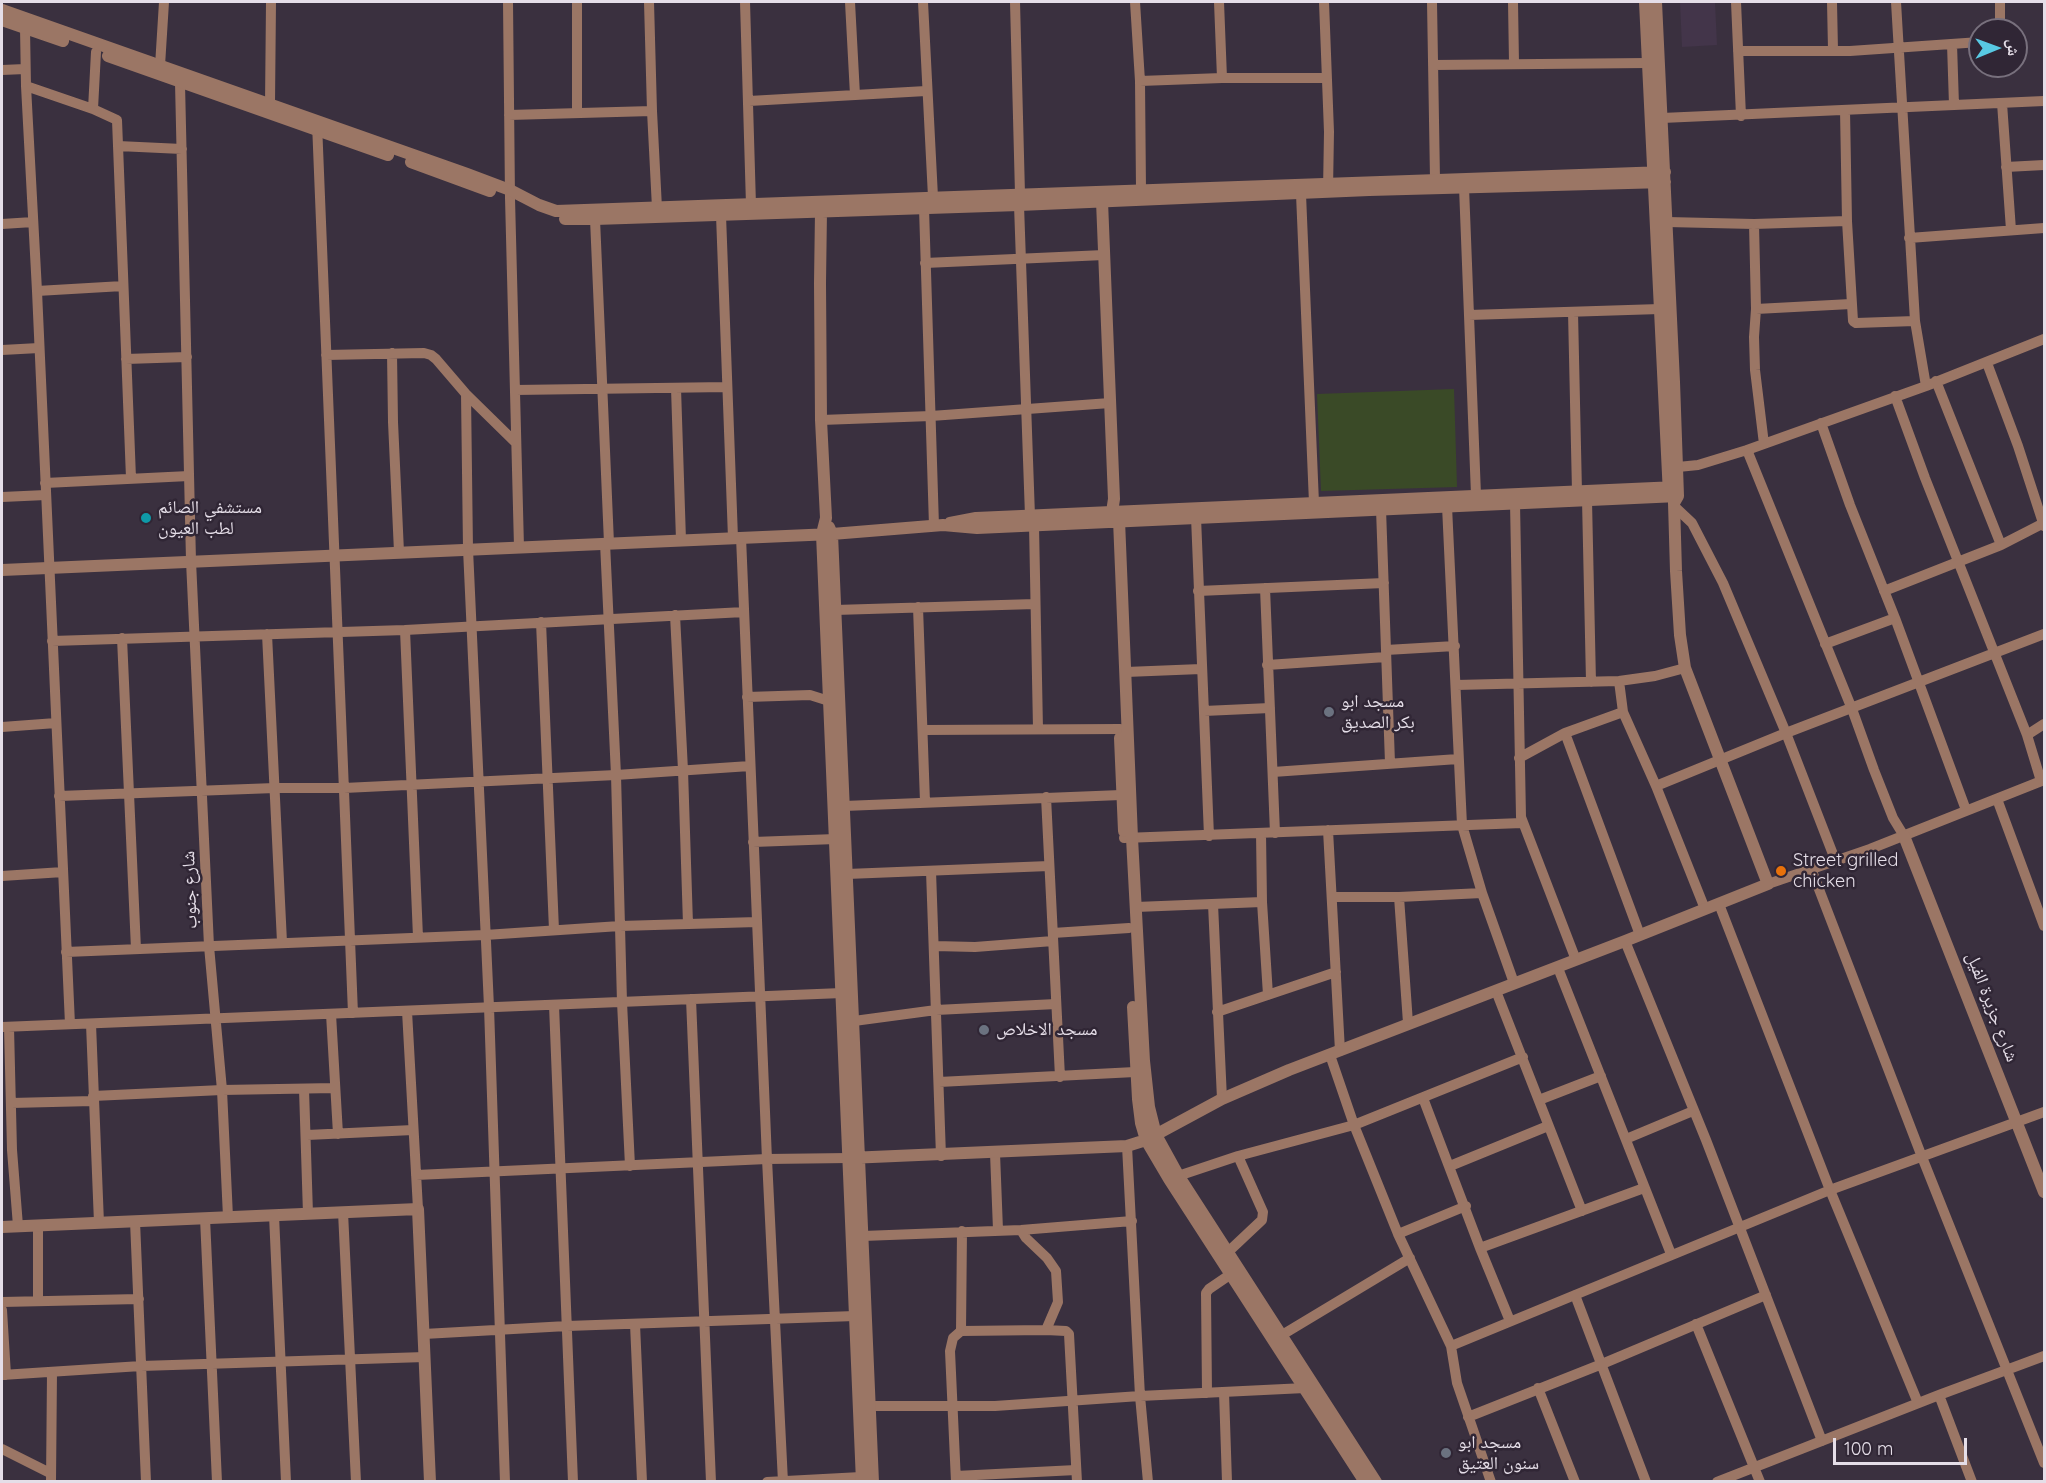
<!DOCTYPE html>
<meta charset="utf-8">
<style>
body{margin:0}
#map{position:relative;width:2046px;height:1483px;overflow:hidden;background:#3a303f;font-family:Quicksand,"Noto Naskh Arabic",sans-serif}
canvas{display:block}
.frame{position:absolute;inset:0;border:3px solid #e5dee8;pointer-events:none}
.north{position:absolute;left:1968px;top:18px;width:60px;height:60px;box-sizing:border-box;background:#302635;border:2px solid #78707d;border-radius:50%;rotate:89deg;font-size:16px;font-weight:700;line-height:24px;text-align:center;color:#e5dee8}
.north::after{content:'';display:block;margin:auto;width:21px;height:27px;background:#58c9e3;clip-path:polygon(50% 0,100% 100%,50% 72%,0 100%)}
.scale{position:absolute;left:1833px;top:1438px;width:134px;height:27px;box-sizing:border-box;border:3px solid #e5dee8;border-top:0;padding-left:8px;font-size:18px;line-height:21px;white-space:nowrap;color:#e5dee8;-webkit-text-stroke:4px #302635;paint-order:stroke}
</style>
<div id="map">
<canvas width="2046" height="1483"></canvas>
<div class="frame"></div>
<div class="north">ش</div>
<div class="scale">100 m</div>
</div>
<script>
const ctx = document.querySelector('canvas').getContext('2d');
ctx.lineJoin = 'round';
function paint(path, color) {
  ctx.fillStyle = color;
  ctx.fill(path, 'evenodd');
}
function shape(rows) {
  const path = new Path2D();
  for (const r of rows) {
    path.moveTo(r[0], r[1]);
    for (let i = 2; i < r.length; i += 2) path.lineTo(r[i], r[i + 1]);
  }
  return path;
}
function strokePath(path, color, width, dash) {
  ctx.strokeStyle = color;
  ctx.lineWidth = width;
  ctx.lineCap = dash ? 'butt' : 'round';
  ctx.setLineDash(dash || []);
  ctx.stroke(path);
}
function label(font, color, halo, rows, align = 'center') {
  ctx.font = font + ' Quicksand,"Noto Naskh Arabic",sans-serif';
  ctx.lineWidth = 5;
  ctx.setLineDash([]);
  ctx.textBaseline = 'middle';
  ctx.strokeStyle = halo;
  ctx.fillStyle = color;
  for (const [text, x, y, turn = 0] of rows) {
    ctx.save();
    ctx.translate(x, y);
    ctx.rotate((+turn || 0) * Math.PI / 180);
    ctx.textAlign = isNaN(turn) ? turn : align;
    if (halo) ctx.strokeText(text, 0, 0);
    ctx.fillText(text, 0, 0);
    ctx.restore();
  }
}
paint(shape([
 [1680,2,1715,2,1717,45,1682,47]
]), '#43354a');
paint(shape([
 [1454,389,1457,487,1321,491,1317,394]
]), '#3a4a27');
strokePath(shape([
 [508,2,510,198,519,547],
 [577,2,577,112],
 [649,2,652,111,657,208],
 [745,2,751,205],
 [850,2,855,95],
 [923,2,933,197],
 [1015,2,1020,194],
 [1135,2,1140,81,1141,190],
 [1219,2,1222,78],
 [1324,2,1329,132,1328,190],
 [1432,2,1435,179],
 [1513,2,1514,63],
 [1736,2,1741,116],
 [1832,2,1833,50],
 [1896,2,1915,321,1926,386],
 [2000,2,2000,30],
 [25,28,26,86,37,291,70,1024],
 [1952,44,1954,105],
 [1738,51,1850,51,1980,42],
 [1433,65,1647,63],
 [160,66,164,2],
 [2,70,25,69],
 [182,76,180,83,191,561,209,946,222,1090,228,1217],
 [1140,81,1222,78,1326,78],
 [26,86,93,109,117,120,131,478],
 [749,101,926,91],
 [2002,103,2011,230],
 [270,104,271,2],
 [93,109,96,52],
 [1845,110,1847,221,1853,321,1856,323,1915,321],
 [509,115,652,111],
 [1662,118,2044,101],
 [317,123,353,1013],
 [118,146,182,149],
 [2006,167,2044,165],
 [1464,187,1476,495],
 [1301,194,1314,503],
 [1019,205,1030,516],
 [924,208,934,526],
 [721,215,733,538],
 [595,219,609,543],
 [1667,222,1754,224,1847,221],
 [2,224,33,222],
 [1754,224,1756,309,1754,337,1755,370,1764,444],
 [1909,238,2044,228],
 [925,263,1104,255],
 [37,291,123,286],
 [1756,309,1851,304],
 [1573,312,1577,492],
 [1469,315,1660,309],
 [2,350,39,348],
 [392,353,393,422,399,552],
 [326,355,424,353,431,355,436,359,466,394,516,443],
 [126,359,187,357],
 [1987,363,2018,446,2044,526],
 [1936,381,2001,545],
 [676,388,681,540],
 [515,390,727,387],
 [466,394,468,549,489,1007,505,1482],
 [1895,396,1925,478,2027,735,2041,781],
 [821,420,931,416,1110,403],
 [1821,423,1850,505,1895,618,1966,810],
 [1747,450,1852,709,1874,770,1893,818,1904,836],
 [1668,468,1698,465,1747,450,1926,386,2044,339],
 [45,483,189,476],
 [2,497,46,495],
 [1587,500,1591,682],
 [1515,503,1521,817,1576,960],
 [1447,506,1462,825,1482,893,1514,983],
 [1675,507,1692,523,1723,583,1786,733,1836,862],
 [1381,509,1390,763],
 [1196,517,1209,836],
 [1034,525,1038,729],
 [741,537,767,1159,783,1482],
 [605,543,616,775,622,1002,630,1166],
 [1265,588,1275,833],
 [1198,591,1384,583],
 [1884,591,2001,545,2044,523],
 [918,607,925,802],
 [835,610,1035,604],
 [675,615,683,770,688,924],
 [541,622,554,930],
 [405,630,418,937],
 [267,634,282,942],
 [122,638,136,949],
 [52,641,405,630,744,612],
 [1825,644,1895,618],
 [1386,650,1455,646],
 [1267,665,1386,657],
 [1126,672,1201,669],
 [1619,681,1623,712,1656,786,1705,909],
 [1456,685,1619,681,1655,676,1685,668],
 [747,697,810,695,829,701],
 [1204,711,1270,708],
 [2,727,56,723],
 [923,730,1120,729],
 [1565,733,1640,935],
 [2027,735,2044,724],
 [1519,758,1565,733,1623,712],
 [1273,772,1458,759],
 [1656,786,1786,733,2044,634],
 [59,796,275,788,344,788,616,775,750,766],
 [1046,797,1060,1077],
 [1997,799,2044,926],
 [844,806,1121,795],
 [1328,830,1340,1051],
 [1261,833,1262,902,1268,995],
 [1124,838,1522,823],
 [753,842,836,839],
 [931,871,941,1156],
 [1812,871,1922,1157,2044,1463],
 [847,874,1049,866],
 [2,876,63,872],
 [1768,884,1870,849,2044,780],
 [1332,897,1399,897,1482,893],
 [1399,897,1408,1023],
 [1213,904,1222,1099],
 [1719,904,1830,1190,1918,1403],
 [1136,907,1262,902],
 [1053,933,1129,928],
 [1625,941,1706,1140,1822,1441],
 [935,946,975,947,1053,941],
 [66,952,485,935,620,926,757,922],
 [1558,968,1671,1254],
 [1496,991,1582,1211],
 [691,999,711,1482],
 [554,1005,573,1482],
 [407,1011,418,1209],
 [1217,1012,1336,972],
 [331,1014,338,1134],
 [854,1021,936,1010,1056,1004],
 [91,1024,99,1223],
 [2,1027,842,993],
 [9,1027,12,1150,18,1226],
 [1330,1055,1354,1125,1398,1234,1451,1346,1457,1383,1491,1482],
 [939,1082,1135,1072],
 [304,1089,308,1214],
 [93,1096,222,1090,335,1088],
 [1423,1098,1480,1248,1510,1321],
 [1539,1100,1601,1076],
 [11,1103,93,1101],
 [307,1135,413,1130],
 [1626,1139,1693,1111],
 [1127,1146,1140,1396,1148,1482],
 [995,1153,998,1230],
 [1450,1166,1548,1126],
 [416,1175,767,1159,849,1158],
 [1172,1178,1238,1156,1354,1125,1523,1057],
 [343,1212,356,1482],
 [274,1215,286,1482],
 [205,1218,217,1482],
 [135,1221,146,1482],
 [38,1225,38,1300],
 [1021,1230,1026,1238,1047,1258,1056,1271,1058,1302,1046,1330],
 [1398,1234,1466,1206],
 [863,1236,1021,1230,1132,1221],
 [1480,1248,1644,1188],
 [1228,1252,1262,1220,1263,1212,1238,1156],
 [1575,1295,1646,1482],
 [2,1302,139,1299],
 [2,1310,6,1375],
 [635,1324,642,1482],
 [1696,1324,1760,1482],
 [961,1331,962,1231],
 [424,1334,567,1326,855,1316],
 [1282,1335,1410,1258],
 [1451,1346,1830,1190,2044,1112],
 [2,1375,141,1366,425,1357],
 [1538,1388,1575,1482],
 [1224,1392,1227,1482],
 [1207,1393,1206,1293,1209,1289,1231,1274],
 [1939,1395,1972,1482],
 [869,1406,995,1406,1140,1396,1305,1388],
 [1468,1417,1602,1364,1766,1295],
 [2,1449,50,1473],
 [956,1476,1076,1470],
 [51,1482,52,1372],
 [767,1482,861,1477],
 [956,1482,950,1351,953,1338,961,1331,1046,1330,1066,1331,1069,1334,1077,1482],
 [1717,1482,1939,1395,2044,1356]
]), '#9b7665', 10);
strokePath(shape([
 [1645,2,1669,495],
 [2,10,467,174,510,190,539,205,556,211,1665,172],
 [2,20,63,41],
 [108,56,388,155],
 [411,162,490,191],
 [1102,201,1114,499,1112,512],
 [821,211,820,283,821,420,826,518,822,534,862,1482],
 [565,219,595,219,1019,205,1369,190,1665,182],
 [1119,520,1132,838,1144,1061,1149,1107,1156,1135,1178,1175,1376,1482],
 [950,523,976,518,1677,487],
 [829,527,832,534,873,1482],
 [2,570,832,534,943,525,977,528,1678,496],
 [1120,738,1124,831],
 [1904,836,2044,1192],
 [1133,1007,1138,1099,1141,1123,1146,1140,1169,1179,1365,1482],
 [849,1158,1127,1146,1146,1140,1222,1099,1289,1070,1625,941,1768,884,1685,668,1680,635,1676,571,1674,503,1678,496,1674,382,1656,2],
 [2,1227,418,1209,430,1482]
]), '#9b7665', 12);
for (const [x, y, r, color] of [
 [146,518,6,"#0f9aa8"],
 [1329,712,6,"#6b7280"],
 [1781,871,6,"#e8710a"],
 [984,1030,6,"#6b7280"],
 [1446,1453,6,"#6b7280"]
]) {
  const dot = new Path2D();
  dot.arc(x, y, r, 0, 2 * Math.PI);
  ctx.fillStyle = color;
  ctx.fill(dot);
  strokePath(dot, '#302635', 2);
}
label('18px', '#e5dee8', '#302635', [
 ["مستشفي الصائم",158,508],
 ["لطب العيون",158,529],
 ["مسجد ابو",1341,702],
 ["بكر الصديق",1341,723],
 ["Street grilled",1793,861],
 ["chicken",1793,882],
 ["مسجد الاخلاص",996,1030],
 ["مسجد ابو",1458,1443],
 ["سنون العتيق",1458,1464]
], 'left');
label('18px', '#e5dee8', '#302635', [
 ["شارع جنوب",190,890,-92],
 ["شارع جزيرة الفيل",1992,1007,69]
]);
</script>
